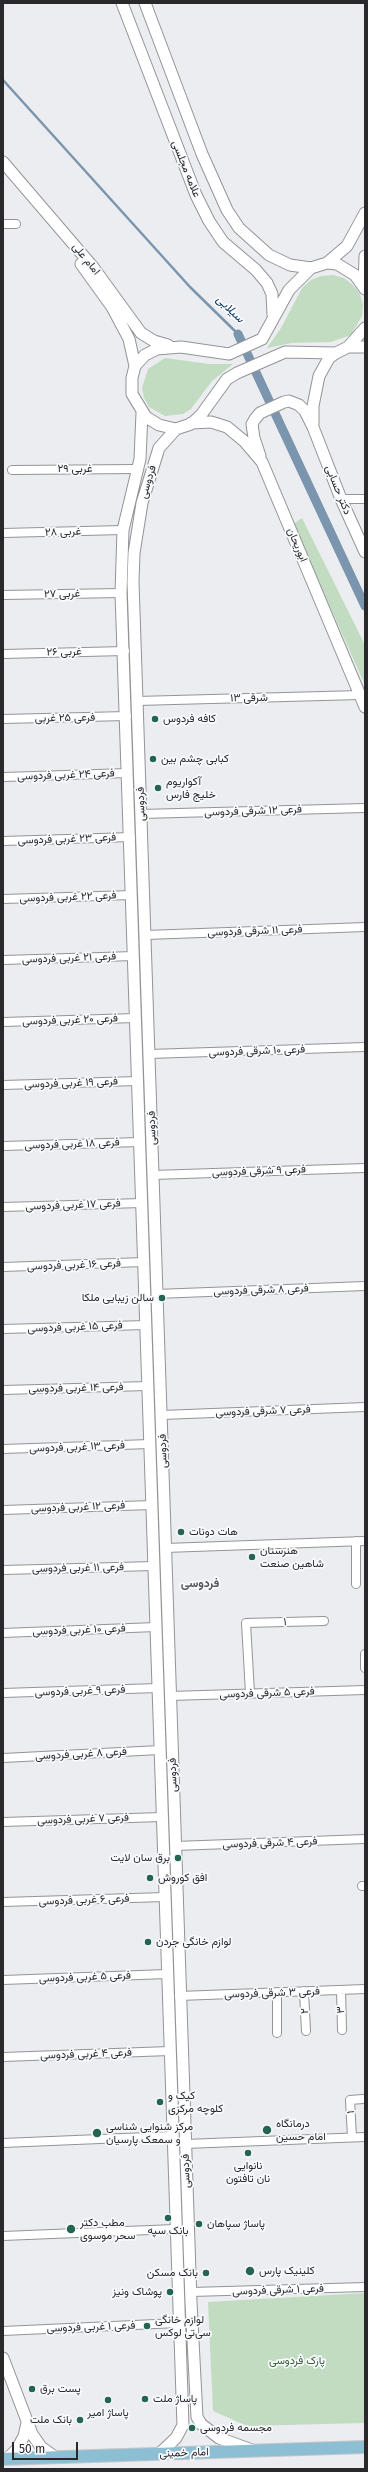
<!DOCTYPE html>
<meta charset="utf-8">
<style>
body{margin:0}
#map{position:relative;width:368px;height:2472px;overflow:hidden;background:#ebedf1;font-family:"Fira Sans",sans-serif}
canvas{display:block}
.frame{position:absolute;inset:0;border:4px solid #29292b;pointer-events:none}
.scale{position:absolute;left:12px;top:2442px;width:66px;height:18px;box-sizing:border-box;border:2px solid #29292b;border-top:0;padding-left:5px;font-size:12px;line-height:14px;white-space:nowrap;color:#29292b;-webkit-text-stroke:3px #f9fafe;paint-order:stroke}
</style>
<div id="map">
<canvas width="368" height="2472"></canvas>
<div class="frame"></div>
<div class="scale">50 m</div>
</div>
<script>
const ctx = document.querySelector('canvas').getContext('2d');
ctx.lineJoin = 'round';
function paint(path, color) {
  ctx.fillStyle = color;
  ctx.fill(path, 'evenodd');
}
function shape(rows) {
  const path = new Path2D();
  for (const r of rows) {
    path.moveTo(r[0], r[1]);
    for (let i = 2; i < r.length; i += 2) path.lineTo(r[i], r[i + 1]);
  }
  return path;
}
function strokePath(path, color, width, dash) {
  ctx.strokeStyle = color;
  ctx.lineWidth = width;
  ctx.lineCap = dash ? 'butt' : 'round';
  ctx.setLineDash(dash || []);
  ctx.stroke(path);
}
function label(font, color, halo, rows, align = 'center') {
  ctx.font = font + ' "Fira Sans",Vazirmatn,sans-serif';
  ctx.lineWidth = 3.5;
  ctx.setLineDash([]);
  ctx.textBaseline = 'middle';
  ctx.strokeStyle = halo;
  ctx.fillStyle = color;
  for (const [text, x, y, turn = 0] of rows) {
    ctx.save();
    ctx.translate(x, y);
    ctx.rotate((+turn || 0) * Math.PI / 180);
    ctx.textAlign = isNaN(turn) ? turn : align;
    if (halo) ctx.strokeText(text, 0, 0);
    ctx.fillText(text, 0, 0);
    ctx.restore();
  }
}
paint(shape([
 [333,275,344,278,353,285,360,294,363,305,362,316,351,335,331,342,292,343,267,348,281,328,302,288,311,280,321,276],
 [165,358,209,364,233,364,212,381,191,409,183,414,165,416,149,407,144,398,142,388,148,369],
 [302,518,365,645,365,685,293,524],
 [365,2293,365,2423,247,2426,213,2411,208,2302]
]), '#c2dcc1');
strokePath(shape([
 [3,80,190,287,238,334]
]), '#7a95ad', 2.5);
strokePath(shape([
 [238,334,365,606]
]), '#7a95ad', 9);
const street = shape([
 [3,224,16,224],
 [12,470,137,469],
 [341,499,365,499],
 [3,533,123,530],
 [3,595,121,593],
 [3,654,125,651],
 [137,701,360,695],
 [3,719,127,716],
 [3,777,128,773],
 [141,814,365,808],
 [3,841,131,837],
 [3,899,132,895],
 [146,935,365,927],
 [3,960,134,956],
 [3,1022,136,1018],
 [149,1054,365,1047],
 [3,1085,138,1081],
 [3,1146,140,1142],
 [153,1175,365,1168],
 [3,1207,142,1203],
 [3,1267,144,1262],
 [156,1294,365,1286],
 [3,1329,146,1325],
 [3,1390,148,1386],
 [162,1415,365,1407],
 [3,1449,150,1444],
 [3,1510,152,1505],
 [165,1548,365,1541],
 [3,1570,154,1566],
 [356,1584,356,1541],
 [3,1633,156,1627],
 [365,1654,365,1668],
 [3,1693,158,1688],
 [250,1693,246,1623,324,1621],
 [170,1696,365,1690],
 [3,1758,160,1750],
 [3,1822,162,1817],
 [175,1846,365,1839],
 [362,1886,365,1886],
 [3,1902,165,1897],
 [3,1980,167,1974],
 [341,1990,342,2030],
 [304,1991,306,2031],
 [179,1996,365,1989],
 [277,2033,277,1992],
 [3,2057,170,2051],
 [352,2137,350,2100,363,2099],
 [3,2143,172,2136],
 [185,2144,365,2137],
 [3,2236,175,2229],
 [191,2292,365,2287],
 [3,2331,178,2323]
]);
const secondary = shape([
 [122,3,196,195,209,221,223,242,256,270,267,283,272,294,273,315],
 [145,3,202,154,227,210,239,228,269,255,290,265,311,268],
 [3,162,93,267,141,333,154,341,168,345],
 [327,263,347,246,365,213],
 [81,264,112,307,129,339,135,366],
 [364,286,365,256],
 [365,289,355,275,337,264,327,263,311,268,289,290,262,339,229,354,181,347,157,349,145,355,135,366,132,378,132,394,146,417,159,425,176,429,191,424,201,415,227,379,237,373,285,352,336,353,348,347,365,328],
 [348,347,365,347],
 [142,413,140,459,123,530,121,593,183,2425,176,2438,159,2454],
 [191,423,211,422,227,427,244,441,262,462,365,707],
 [313,424,313,406,319,376,329,358,336,353],
 [176,429,159,448,142,503,134,553,133,582,191,2302,197,2417,201,2424,219,2438,252,2450],
 [260,456,254,438,252,424,255,419,260,413,284,402,289,401,299,405,305,411,313,427,341,499,365,552],
 [3,2358,32,2434,41,2447,55,2457],
 [7,2459,17,2449,24,2436,27,2423]
]);
const primary = shape([
 [3,2459,365,2447]
]);
strokePath(street, '#939497', 10);
strokePath(secondary, '#939497', 13);
strokePath(primary, '#c7c7c8', 14);
strokePath(street, '#fff', 8);
strokePath(secondary, '#fff', 11);
strokePath(primary, '#8cbed4', 12);
for (const [x, y, r, color] of [
 [155,719,4,"#256451"],
 [153,759,4,"#256451"],
 [158,788,4,"#256451"],
 [162,1298,4,"#256451"],
 [181,1532,4,"#256451"],
 [252,1557,4,"#256451"],
 [178,1858,4,"#256451"],
 [150,1878,4,"#256451"],
 [148,1942,4,"#256451"],
 [160,2102,4,"#256451"],
 [267,2130,5,"#256451"],
 [97,2133,5,"#256451"],
 [248,2153,4,"#256451"],
 [168,2218,4,"#256451"],
 [199,2224,4,"#256451"],
 [71,2229,5,"#256451"],
 [250,2271,5,"#256451"],
 [206,2273,4,"#256451"],
 [170,2292,4,"#256451"],
 [147,2326,4,"#256451"],
 [32,2389,4,"#256451"],
 [145,2399,4,"#256451"],
 [108,2400,4,"#256451"],
 [80,2420,4,"#256451"],
 [192,2428,4,"#256451"]
]) {
  const dot = new Path2D();
  dot.arc(x, y, r, 0, 2 * Math.PI);
  ctx.fillStyle = color;
  ctx.fill(dot);
  strokePath(dot, '#f9fafe', 1.5);
}
label('11px', '#29292b', '#f9fafe', [
 ["علامه مجلسی",186,169,68],
 ["امام علی",86,259,51],
 ["۲۹ غربی",75,469],
 ["فردوسی",148,482,-73],
 ["دکتر حسابی",338,490,68],
 ["۲۸ غربی",63,532,-2],
 ["ابوریحان",297,545,67],
 ["۲۷ غربی",62,594,-1],
 ["۲۶ غربی",64,652,-1],
 ["۱۳ شرقی",249,698,-1],
 ["فرعی ۲۵ غربی",65,718,-1],
 ["فرعی ۲۴ غربی فردوسی",66,775,-2],
 ["فردوسی",141,804,-92],
 ["فرعی ۱۲ شرقی فردوسی",253,811,-2],
 ["فرعی ۲۳ غربی فردوسی",67,839,-2],
 ["فرعی ۲۲ غربی فردوسی",68,897,-2],
 ["فرعی ۱۱ شرقی فردوسی",255,931,-2],
 ["فرعی ۲۱ غربی فردوسی",69,958,-2],
 ["فرعی ۲۰ غربی فردوسی",70,1020,-2],
 ["فرعی ۱۰ شرقی فردوسی",257,1051,-2],
 ["فرعی ۱۹ غربی فردوسی",71,1083,-2],
 ["فردوسی",152,1128,-92],
 ["فرعی ۱۸ غربی فردوسی",72,1144,-2],
 ["فرعی ۹ شرقی فردوسی",259,1171,-2],
 ["فرعی ۱۷ غربی فردوسی",73,1205,-2],
 ["فرعی ۱۶ غربی فردوسی",74,1265,-2],
 ["فرعی ۸ شرقی فردوسی",261,1290,-2],
 ["فرعی ۱۵ غربی فردوسی",75,1327,-2],
 ["فرعی ۱۴ غربی فردوسی",76,1388,-1],
 ["فرعی ۷ شرقی فردوسی",263,1411,-2],
 ["فرعی ۱۳ غربی فردوسی",77,1447,-2],
 ["فردوسی",163,1451,-92],
 ["فرعی ۱۲ غربی فردوسی",78,1507,-2],
 ["فرعی ۱۱ غربی فردوسی",78,1568,-1],
 ["۱",285,1622,-2],
 ["فرعی ۱۰ غربی فردوسی",79,1630,-2],
 ["فرعی ۹ غربی فردوسی",80,1691,-2],
 ["فرعی ۵ شرقی فردوسی",267,1693,-2],
 ["فرعی ۸ غربی فردوسی",81,1754,-3],
 ["فردوسی",173,1775,-92],
 ["فرعی ۷ غربی فردوسی",83,1819,-2],
 ["فرعی ۴ شرقی فردوسی",270,1843,-2],
 ["فرعی ۶ غربی فردوسی",84,1900,-2],
 ["فرعی ۵ غربی فردوسی",85,1977,-2],
 ["فرعی ۳ شرقی فردوسی",272,1993,-2],
 ["۳",341,2010,-92],
 ["۲",305,2011,-93],
 ["فرعی ۴ غربی فردوسی",86,2054,-2],
 ["۱",351,2112,-93],
 ["فردوسی",186,2171,-92],
 ["فرعی ۱ شرقی فردوسی",278,2290,-2],
 ["فرعی ۱ غربی فردوسی",91,2327,-2],
 ["امام خمینی",184,2453,-2]
]);
label('11px', '#29292b', '#f9fafe', [
 ["کافه فردوس",163,719],
 ["کبابی چشم بین",161,759],
 ["آکواریوم",166,782],
 ["خلیج فارس",166,795],
 ["سالن زیبایی ملکا",154,1298,"right"],
 ["هات دونات",189,1532],
 ["هنرستان",260,1551],
 ["شاهین صنعت",260,1564],
 ["برق سان لایت",170,1858,"right"],
 ["افق کوروش",158,1878],
 ["لوازم خانگی جردن",156,1942],
 ["کیک و",168,2096],
 ["کلوچه مرکزی",168,2109],
 ["درمانگاه",276,2124],
 ["امام حسین",276,2137],
 ["مرکز شنوایی شناسی",106,2127],
 ["و سمعک پارسیان",106,2140],
 ["نانوایی",248,2166,"center"],
 ["نان تافتون",248,2179,"center"],
 ["مطب دکتر",80,2223],
 ["سحر موسوی",80,2236],
 ["پاساژ سپاهان",207,2224],
 ["بانک سپه",168,2231,"center"],
 ["کلینیک پارس",259,2271],
 ["بانک مسکن",198,2273,"right"],
 ["پوشاک ونیز",162,2292,"right"],
 ["لوازم خانگی",155,2320],
 ["سی‌تی لوکس",155,2333],
 ["پست برق",40,2389],
 ["پاساژ ملت",153,2399],
 ["پاساژ امیر",108,2413,"center"],
 ["بانک ملت",72,2420,"right"],
 ["مجسمه فردوسی",200,2428]
], 'left');
label('11px', '#386038', '#f9fafe', [
 ["پارک فردوسی",297,2361]
]);
label('italic 12px', '#053557', '#f9fafe', [
 ["سیلابی",230,309,44]
]);
label('bold 12px', '#545558', '#f9fafe', [
 ["فردوسی",200,1584]
]);
</script>
